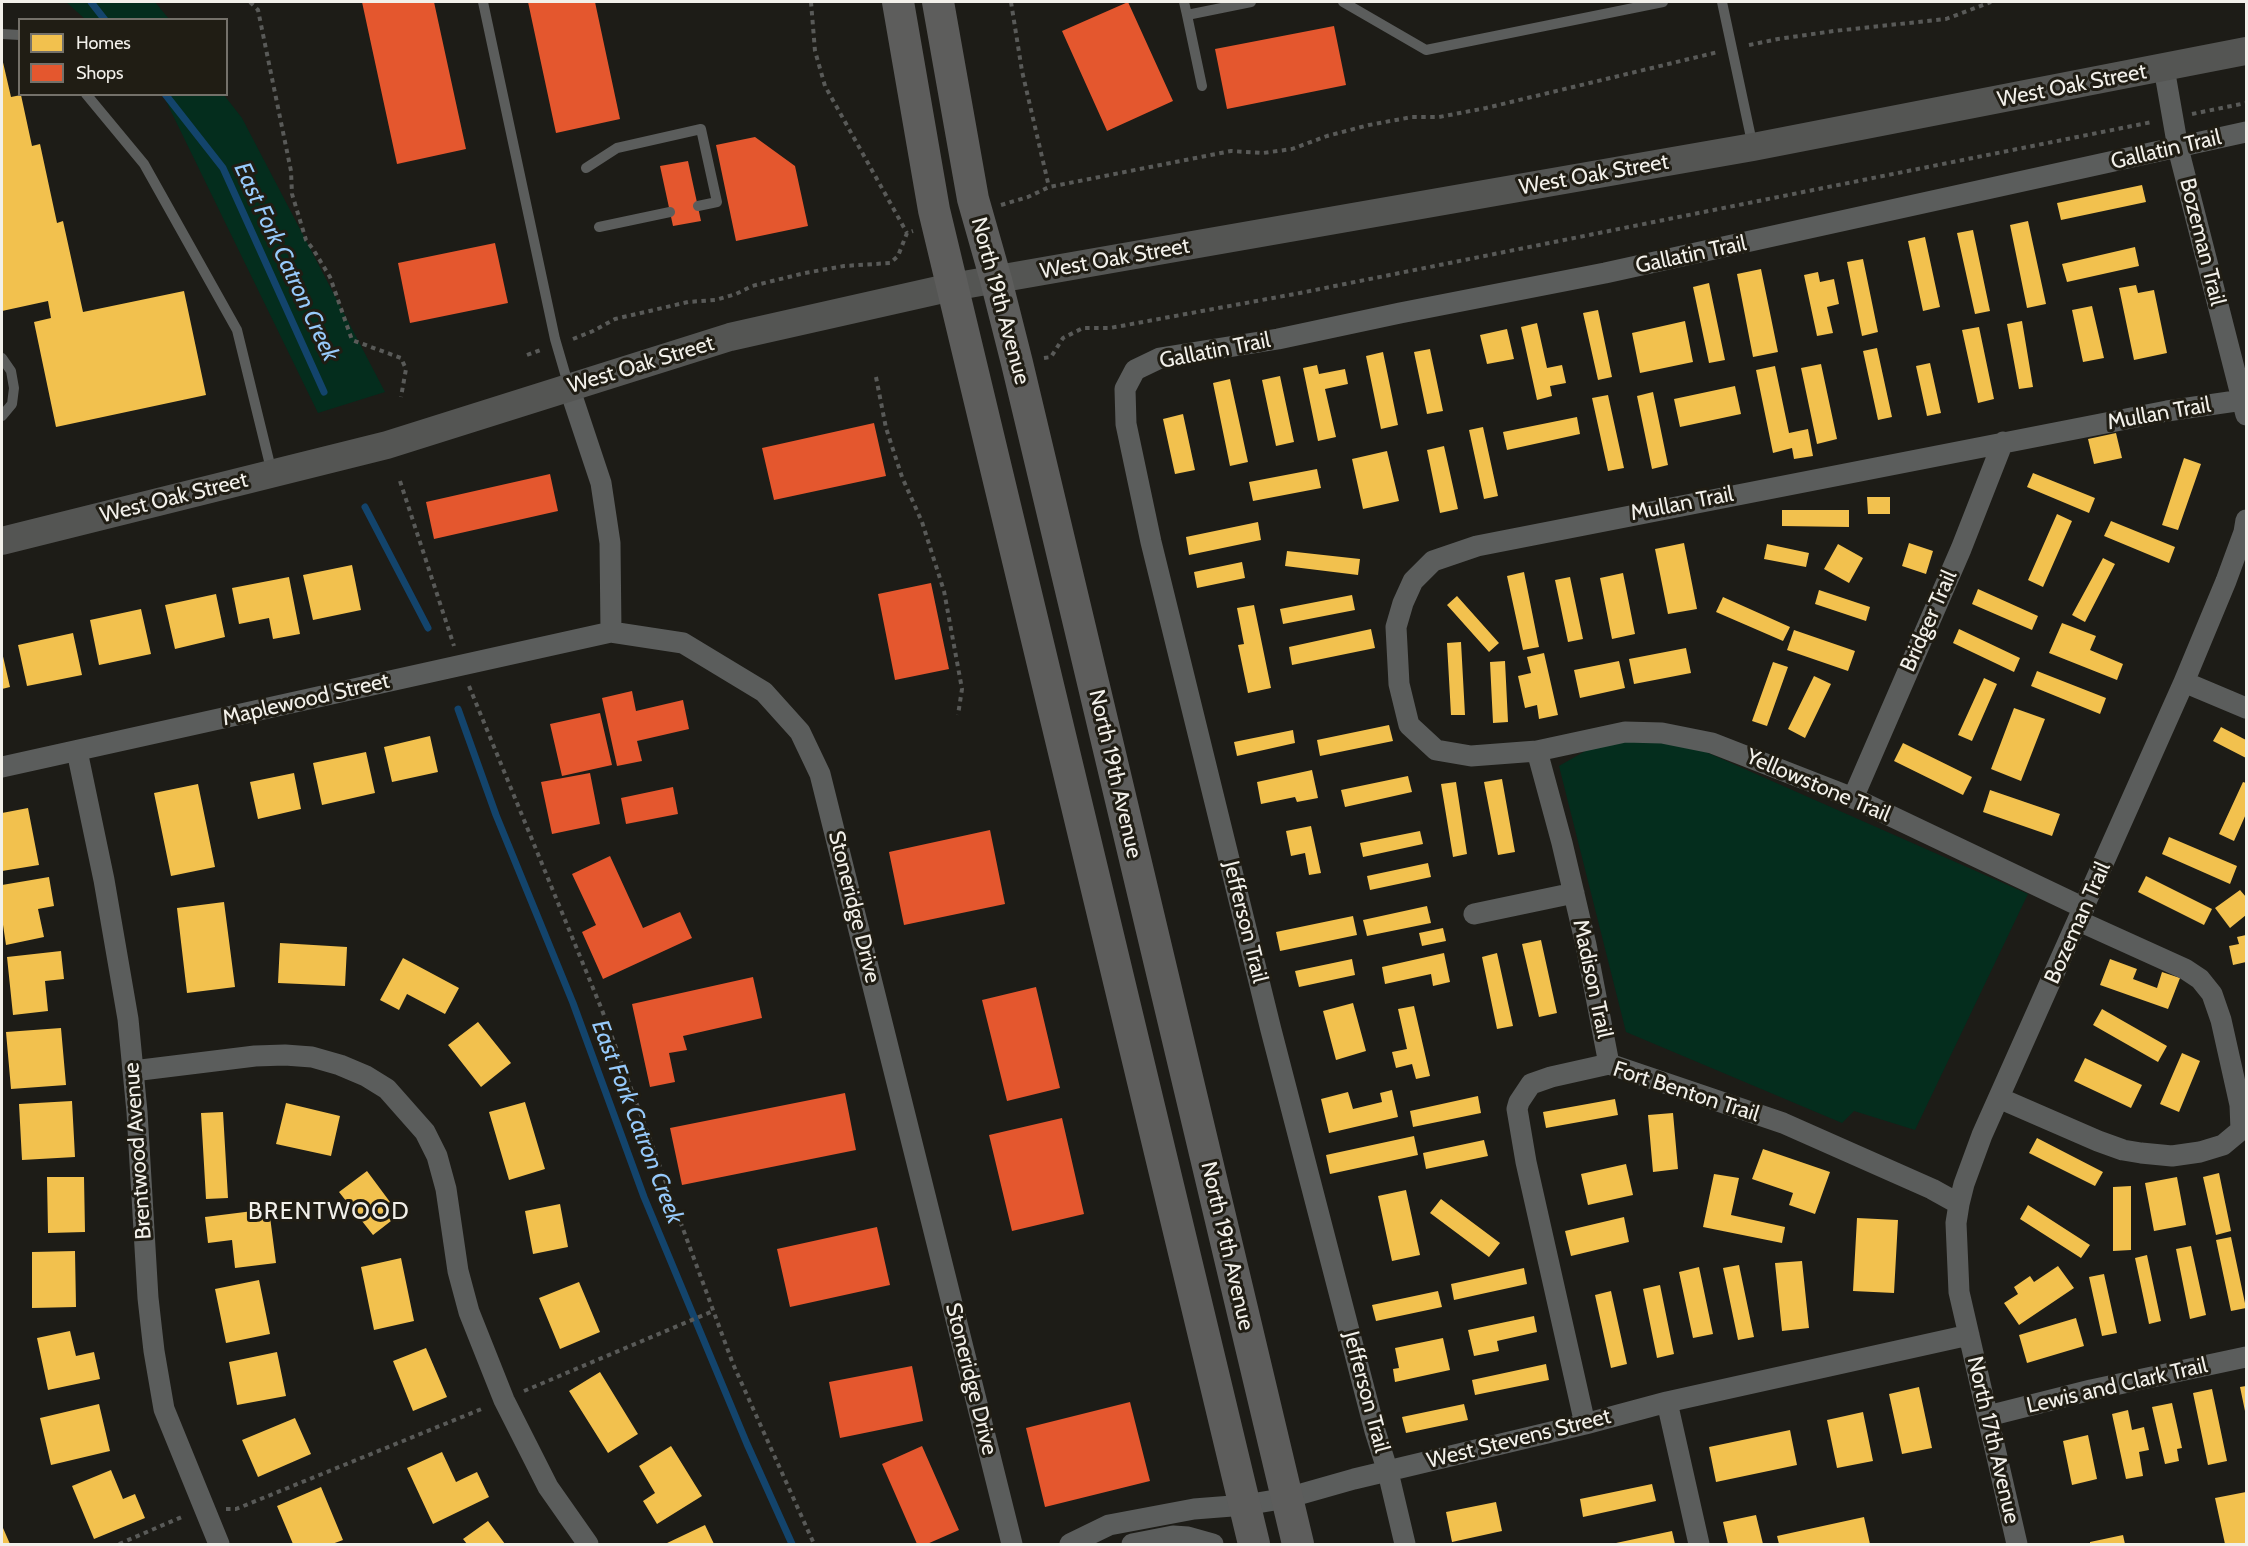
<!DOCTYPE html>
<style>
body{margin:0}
#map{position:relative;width:2248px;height:1546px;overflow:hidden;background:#1d1c17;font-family:Cabin,sans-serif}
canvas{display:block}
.frame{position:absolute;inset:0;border:3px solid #f2f0ea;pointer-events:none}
.legend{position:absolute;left:18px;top:18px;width:210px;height:78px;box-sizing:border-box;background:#201d14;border:2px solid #74716a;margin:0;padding:8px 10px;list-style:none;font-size:18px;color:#f2f0ea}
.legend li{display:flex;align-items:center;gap:12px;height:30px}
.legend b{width:30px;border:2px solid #74716a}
</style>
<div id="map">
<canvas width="2248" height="1546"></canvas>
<div class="frame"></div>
<ul class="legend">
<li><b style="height:16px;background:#f2c14e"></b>Homes</li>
<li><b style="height:16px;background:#e4572e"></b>Shops</li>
</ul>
</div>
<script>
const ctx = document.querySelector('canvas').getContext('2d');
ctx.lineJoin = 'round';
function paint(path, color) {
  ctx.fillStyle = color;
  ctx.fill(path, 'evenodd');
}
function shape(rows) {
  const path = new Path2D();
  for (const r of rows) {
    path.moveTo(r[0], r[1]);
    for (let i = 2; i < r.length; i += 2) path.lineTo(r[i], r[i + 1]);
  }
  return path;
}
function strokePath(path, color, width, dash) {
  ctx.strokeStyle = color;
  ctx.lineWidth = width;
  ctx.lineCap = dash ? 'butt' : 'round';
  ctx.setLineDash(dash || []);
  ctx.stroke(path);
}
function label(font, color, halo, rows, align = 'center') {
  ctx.font = font + ' Cabin,sans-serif';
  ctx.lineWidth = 6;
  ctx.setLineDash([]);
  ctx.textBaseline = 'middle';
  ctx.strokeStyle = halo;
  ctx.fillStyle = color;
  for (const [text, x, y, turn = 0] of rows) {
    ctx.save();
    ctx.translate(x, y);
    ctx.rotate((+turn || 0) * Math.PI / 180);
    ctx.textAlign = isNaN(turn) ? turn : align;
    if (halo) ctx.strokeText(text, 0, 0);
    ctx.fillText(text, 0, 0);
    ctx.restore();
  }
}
paint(shape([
 [66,2,155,2,169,19,85,19],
 [163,95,224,95,242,118,385,392,318,413],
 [1651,738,1697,748,2028,894,1915,1130,1854,1111,1842,1123,1626,1032,1559,766,1594,746]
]), '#042d1d');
paint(shape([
 [2,58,11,97,21,95,32,146,40,144,57,223,63,221,83,312,184,291,206,395,56,427,34,322,51,318,48,301,2,311],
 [2142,185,2146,202,2061,220,2057,203],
 [2028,221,2046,304,2027,308,2010,225],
 [1973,230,1990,311,1975,314,1957,233],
 [1925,237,1940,307,1923,311,1908,241],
 [2135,247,2139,266,2067,282,2062,264],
 [1863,259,1878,332,1862,336,1847,262],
 [1761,269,1778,352,1753,357,1737,274],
 [1818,272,1820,282,1834,279,1839,304,1827,307,1833,333,1817,336,1804,275],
 [1709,283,1725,360,1709,363,1693,287],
 [2136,285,2138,293,2154,290,2167,353,2134,360,2119,288],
 [2092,306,2104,358,2083,362,2072,310],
 [1598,310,1612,377,1598,380,1583,313],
 [1685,321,1693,362,1640,373,1632,333],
 [2022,321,2033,387,2019,389,2007,324],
 [1537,323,1547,368,1562,365,1566,383,1550,386,1552,396,1537,400,1521,327],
 [1979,327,1994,399,1978,403,1962,330],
 [1507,329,1514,359,1487,364,1480,335],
 [1877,348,1892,417,1878,420,1863,351],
 [1430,349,1443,411,1427,414,1414,352],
 [1383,352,1398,425,1381,429,1366,356],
 [1930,363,1941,413,1927,416,1916,366],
 [1821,364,1837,439,1817,444,1801,368],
 [1317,365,1319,374,1345,369,1348,384,1325,389,1336,437,1318,441,1303,368],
 [1775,366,1789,433,1808,429,1813,456,1794,459,1792,448,1773,453,1756,370],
 [1280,376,1294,442,1276,446,1262,380],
 [1230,379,1248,462,1230,466,1213,383],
 [1735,386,1741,414,1680,427,1674,399],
 [1653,392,1668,465,1652,469,1637,396],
 [1608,395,1624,468,1608,471,1592,398],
 [1183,414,1195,470,1175,474,1163,419],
 [1577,417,1580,434,1507,450,1503,432],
 [1483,427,1498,496,1484,499,1469,430],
 [2116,433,2122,458,2094,464,2088,439],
 [1444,446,1458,509,1440,513,1427,450],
 [1387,451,1399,501,1363,509,1352,459],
 [2184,458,2201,464,2178,530,2162,525],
 [1317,469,1321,488,1253,501,1249,482],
 [2033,473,2095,498,2089,513,2027,487],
 [1867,497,1890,497,1890,514,1868,514],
 [1782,510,1849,510,1849,527,1782,526],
 [2057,514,2072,521,2043,587,2028,580],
 [2111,521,2175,547,2169,563,2104,536],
 [1258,522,1261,540,1189,555,1186,537],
 [1684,543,1697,609,1668,614,1655,549],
 [1909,543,1933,551,1926,574,1902,566],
 [1767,544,1809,553,1806,567,1764,559],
 [1838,544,1863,558,1849,583,1824,569],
 [1287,551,1360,559,1358,575,1285,566],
 [2103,558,2115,564,2085,622,2072,615],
 [1242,562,1245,578,1197,588,1194,572],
 [352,565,361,610,313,620,303,575],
 [1524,572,1539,647,1523,650,1507,576],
 [1623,573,1635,634,1612,639,1600,578],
 [289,577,300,634,273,639,269,618,239,624,232,588],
 [1570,577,1583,639,1568,642,1555,580],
 [1978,589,2038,616,2032,630,1972,604],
 [1819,590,1870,607,1866,621,1815,604],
 [216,594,225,637,175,649,165,605],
 [1352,595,1355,610,1283,624,1280,609],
 [1457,596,1499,643,1489,652,1447,605],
 [1723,597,1790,627,1783,641,1716,612],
 [1254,605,1271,688,1248,693,1238,645,1244,644,1237,608],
 [141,609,151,654,99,665,90,620],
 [2062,623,2096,636,2090,650,2123,664,2117,680,2049,653],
 [1371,629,1375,648,1292,665,1289,647],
 [1959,629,2020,658,2014,672,1953,643],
 [1794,630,1855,651,1848,671,1787,650],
 [73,633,82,675,27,686,18,645],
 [1461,642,1465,715,1451,715,1447,643],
 [1686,648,1691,673,1634,684,1629,659],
 [2,652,10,687,2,689],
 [1544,653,1558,715,1539,719,1537,705,1525,708,1518,676,1531,673,1527,657],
 [1505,661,1508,722,1493,723,1490,662],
 [1619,661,1625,688,1580,698,1574,670],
 [1773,662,1788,667,1767,726,1752,721],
 [2037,671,2106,698,2100,714,2031,686],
 [1814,676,1831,684,1805,738,1788,729],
 [1984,678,1997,684,1972,741,1958,735],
 [2014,708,2045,719,2021,781,1991,769],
 [1389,725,1393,741,1320,756,1317,740],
 [2221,727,2246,740,2246,758,2213,741],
 [1293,730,1295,743,1237,756,1234,742],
 [430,736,438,772,392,782,384,747],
 [1903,743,1972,777,1963,795,1894,761],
 [366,752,375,793,322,805,313,763],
 [1312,770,1318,798,1297,802,1295,797,1261,804,1257,782],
 [294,773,301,809,258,819,250,782],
 [1408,776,1412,792,1345,807,1341,790],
 [1502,779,1515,852,1498,855,1484,782],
 [1456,782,1467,854,1453,857,1441,784],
 [2243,782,2246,783,2246,814,2234,841,2219,834],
 [198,784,215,867,171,876,154,793],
 [1990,790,2060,814,2052,836,1983,812],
 [28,808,39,865,2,871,2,813],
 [1311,826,1321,873,1309,875,1305,853,1291,856,1286,831],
 [1420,831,1423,844,1363,857,1360,843],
 [2169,837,2237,866,2230,884,2162,854],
 [1428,863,1431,877,1370,890,1367,876],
 [2146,876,2212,909,2204,925,2138,892],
 [49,877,54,906,38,909,44,937,6,945,2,918,2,885],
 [2240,890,2246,897,2246,915,2230,928,2215,908],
 [224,902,235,987,187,993,177,908],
 [1427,906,1431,923,1367,936,1363,920],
 [1353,916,1357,935,1280,951,1276,932],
 [1443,928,1446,941,1422,946,1419,933],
 [2246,935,2246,962,2233,965,2229,946,2239,944,2237,937],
 [1541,940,1557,1013,1539,1017,1522,944],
 [280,943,347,947,345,986,278,983],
 [61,951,64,979,45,981,48,1011,13,1015,7,957],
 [1444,953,1450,982,1433,986,1431,974,1385,984,1382,967],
 [1497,953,1513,1026,1497,1029,1482,957],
 [403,958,459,988,445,1014,407,994,399,1010,380,1000],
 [1352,959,1355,975,1299,987,1295,971],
 [2110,959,2137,969,2133,979,2157,988,2162,972,2180,978,2168,1009,2100,985],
 [1353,1003,1366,1051,1336,1060,1323,1011],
 [1414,1006,1430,1076,1416,1079,1412,1064,1396,1068,1392,1052,1407,1049,1398,1009],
 [2102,1009,2167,1046,2158,1062,2093,1025],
 [478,1022,511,1063,481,1087,448,1045],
 [61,1028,66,1085,11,1089,6,1032],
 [2182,1053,2200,1061,2179,1112,2160,1104],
 [2085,1058,2142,1085,2131,1108,2074,1081],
 [1392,1090,1398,1117,1329,1133,1321,1099,1348,1092,1353,1109,1382,1102,1380,1093],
 [1478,1096,1481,1113,1413,1127,1410,1111],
 [1615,1099,1618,1115,1546,1128,1543,1112],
 [72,1101,75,1157,22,1160,19,1104],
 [525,1102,545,1169,509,1180,489,1112],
 [286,1103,340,1116,331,1156,276,1144],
 [223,1112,228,1198,206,1199,201,1113],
 [1673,1113,1678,1169,1653,1172,1648,1115],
 [1414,1136,1418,1155,1330,1174,1326,1155],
 [2037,1138,2103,1172,2095,1186,2029,1153],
 [1484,1140,1488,1156,1426,1169,1423,1153],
 [1763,1149,1830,1172,1815,1214,1789,1205,1793,1193,1752,1179],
 [1626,1164,1633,1195,1588,1205,1581,1174],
 [367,1171,390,1202,382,1208,391,1221,373,1235,339,1192],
 [2219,1173,2231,1231,2216,1235,2203,1177],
 [1714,1174,1739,1178,1731,1215,1785,1227,1782,1243,1703,1227],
 [47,1177,84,1177,85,1232,48,1233],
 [2177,1177,2186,1225,2154,1231,2145,1183],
 [2131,1186,2131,1250,2113,1251,2113,1187],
 [1406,1190,1420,1255,1392,1261,1378,1196],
 [1441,1199,1500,1243,1489,1257,1430,1213],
 [560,1204,568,1247,533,1254,525,1211],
 [2028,1205,2090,1245,2081,1258,2020,1219],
 [269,1209,276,1263,235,1268,232,1240,208,1243,205,1217],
 [1624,1217,1629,1242,1571,1256,1565,1231],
 [1857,1218,1898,1220,1894,1293,1853,1291],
 [2231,1237,2246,1308,2231,1311,2216,1240],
 [2191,1246,2206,1315,2190,1319,2176,1249],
 [75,1251,76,1307,32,1308,32,1252],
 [2147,1255,2161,1321,2149,1324,2135,1258],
 [401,1258,414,1321,374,1330,361,1267],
 [1802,1261,1809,1328,1782,1331,1775,1263],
 [1739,1265,1754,1337,1738,1340,1723,1268],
 [2058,1266,2074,1288,2019,1325,2004,1303,2018,1294,2014,1287,2030,1276,2034,1282],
 [1699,1267,1713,1334,1693,1338,1679,1272],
 [1524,1268,1527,1284,1454,1300,1451,1284],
 [2104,1274,2117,1333,2102,1336,2089,1277],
 [259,1280,270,1334,226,1343,215,1289],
 [579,1282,600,1332,560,1349,539,1298],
 [1660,1285,1674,1354,1657,1358,1643,1289],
 [1438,1291,1442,1307,1376,1321,1372,1305],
 [1611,1291,1627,1364,1611,1368,1595,1295],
 [1534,1316,1537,1332,1497,1341,1499,1351,1474,1356,1468,1330],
 [2076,1318,2084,1346,2027,1363,2019,1335],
 [70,1331,76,1356,94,1352,100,1379,48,1390,37,1338],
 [1443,1338,1450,1370,1395,1382,1393,1369,1399,1368,1395,1348],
 [426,1348,447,1397,413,1411,393,1361],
 [277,1352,286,1396,237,1405,229,1362],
 [1546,1364,1549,1380,1475,1395,1472,1380],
 [600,1372,638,1434,608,1453,569,1391],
 [2246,1386,2246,1411,2245,1411,2240,1387],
 [1919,1387,1932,1448,1902,1454,1889,1394],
 [2212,1389,2227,1461,2208,1465,2193,1393],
 [2172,1403,2182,1448,2177,1449,2179,1461,2165,1464,2152,1407],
 [99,1404,110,1451,51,1465,40,1418],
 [1464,1404,1468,1420,1406,1433,1402,1417],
 [2128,1410,2132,1430,2144,1427,2149,1450,2139,1452,2143,1476,2126,1479,2112,1414],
 [1863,1412,1873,1461,1837,1468,1827,1420],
 [295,1418,311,1454,258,1477,242,1440],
 [1790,1430,1797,1465,1716,1482,1709,1447],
 [2088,1435,2097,1479,2072,1485,2063,1441],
 [671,1446,702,1496,657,1524,643,1501,655,1493,639,1466],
 [442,1452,456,1482,477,1472,489,1497,433,1524,407,1468],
 [111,1470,123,1499,135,1494,145,1518,94,1539,72,1486],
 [1652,1484,1656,1501,1583,1517,1580,1499],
 [321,1487,343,1540,332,1544,293,1544,277,1506],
 [2246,1492,2246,1544,2225,1544,2215,1498],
 [1496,1502,1502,1531,1452,1542,1446,1512],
 [1756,1515,1763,1544,1728,1544,1723,1522],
 [1864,1517,1870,1544,1779,1544,1777,1536],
 [488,1521,505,1544,467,1544,463,1539],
 [705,1525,714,1544,665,1544],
 [3,1528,10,1544,2,1544,2,1529],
 [1672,1531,1675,1544,1616,1544,1616,1543],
 [2123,1535,2125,1544,2090,1544,2090,1542]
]), '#f2c14e');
paint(shape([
 [362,2,434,2,466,149,397,164],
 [528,2,595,2,620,119,556,133],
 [1128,2,1173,101,1107,131,1062,31],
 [1334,26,1346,85,1227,109,1215,49],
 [755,137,795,166,808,226,736,241,716,145],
 [688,161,701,221,673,226,660,166],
 [495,243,508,303,410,323,398,263],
 [874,423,886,476,774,500,762,448],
 [550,474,558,511,434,539,426,502],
 [931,583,949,669,895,680,878,594],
 [632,691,636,711,683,700,689,729,637,741,642,761,617,766,602,698],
 [600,713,612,765,562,776,550,724],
 [590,773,600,824,552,834,541,782],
 [673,787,678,814,626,824,621,798],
 [990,830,1005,904,904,925,889,852],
 [610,856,643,928,680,912,692,938,603,979,582,932,596,925,572,874],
 [753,977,762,1018,683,1036,687,1050,669,1053,675,1082,650,1087,632,1004],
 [1036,987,1060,1088,1007,1101,982,1000],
 [845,1093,856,1150,682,1185,670,1128],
 [1062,1118,1084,1214,1012,1231,989,1135],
 [877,1227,890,1285,790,1307,777,1249],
 [912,1366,923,1421,840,1438,829,1382],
 [1130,1402,1150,1481,1045,1507,1026,1428],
 [922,1446,959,1530,927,1544,917,1544,882,1464]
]), '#e4572e');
strokePath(shape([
 [91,2,105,20],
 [165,94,223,168,324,392],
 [365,507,428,628],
 [458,709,496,815,573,1003,644,1197,747,1444,792,1544]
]), '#13446c', 7);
strokePath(shape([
 [250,2,258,10,291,171,292,194,306,240,313,249,330,277,352,340,401,358,406,369,401,397],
 [811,2,815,51,825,86,907,233],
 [1011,2,1022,71,1049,187],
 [1749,45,1778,39,1834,31,1946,19,1991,2],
 [2192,114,2246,103],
 [1001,205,1028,197,1049,187,1231,151,1263,153,1292,149,1327,136,1369,125,1412,117,1439,117,1486,108,1718,52],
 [573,339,593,331,615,319,688,302,715,300,736,294,752,286,805,273,844,266,890,263,898,256,907,233,913,231],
 [527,355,543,349],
 [1044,358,1051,357,1063,338,1083,328,1110,328,1300,293,2152,122],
 [876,377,886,428,902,477,922,522,944,591,962,689,958,715],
 [400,481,454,646],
 [469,686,602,1010,733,1364,814,1544],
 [524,1391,713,1311],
 [226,1509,236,1509,484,1408],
 [119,1544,184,1516]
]), '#595a58', 4, [4.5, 4.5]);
strokePath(shape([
 [483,2,555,339,569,387],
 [1184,2,1187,15,1251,2],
 [1343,2,1426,50,1663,2],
 [1722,2,1753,147],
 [1187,15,1202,86],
 [2,34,20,35],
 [86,94,144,164,237,330,272,473],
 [586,168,617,148,701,129,717,202,698,206],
 [599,227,670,212],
 [2,358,11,371,14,388,12,404,2,416]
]), '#5b5d5c', 10);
strokePath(shape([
 [2164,68,2178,148,2246,415],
 [569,387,601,483,610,543,611,632,683,643,764,692,800,732,820,774,1012,1544],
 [2184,682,2246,708],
 [77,751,104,880,128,1019,137,1112,148,1298,154,1351,164,1409,219,1544],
 [1537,751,1562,843,1586,945,1609,1064],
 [2,767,611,632],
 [1853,798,1961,549,2003,442],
 [2084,908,1853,798,1712,743,1662,733,1625,732,1537,751,1471,756,1436,750,1409,725,1399,684,1396,627,1403,603,1413,581,1433,561,1477,546,2167,411,2243,400],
 [1474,914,1574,893],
 [133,1071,255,1056,285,1055,312,1057,340,1065,366,1076,387,1089,425,1132,437,1156,446,1189,458,1271,469,1312,504,1400,548,1487,588,1544],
 [1999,1098,2098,1141,2123,1150,2141,1153,2172,1156,2200,1152,2223,1145,2241,1130,2240,1105,2221,1020,2212,994,2200,979,2185,969,2079,921],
 [1667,1402,1699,1544],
 [1988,1416,2091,1390,2246,1357],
 [1585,1424,1526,1162,1517,1109,1519,1102,1531,1084,1551,1077,1609,1064,1783,1123,1932,1189,1959,1204],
 [1070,1544,1109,1525,1194,1509,1245,1505,1287,1498,1354,1479,1585,1424,1667,1402,1969,1335],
 [1132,1544,1173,1536,1188,1537,1213,1544],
 [1405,1544,1388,1472,1375,1431,1271,1030,1151,542,1126,424,1125,389,1135,370,1160,358,1278,339,1400,313,1605,273,2246,132],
 [2017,1544,1959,1292,1956,1223,1959,1204,1964,1184,1982,1135,2184,682,2226,581,2244,532,2246,520]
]), '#5b5d5c', 21);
strokePath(shape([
 [2,541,387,445,730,337,952,287,1753,147,2246,51]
]), '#545553', 28);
strokePath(shape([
 [898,2,934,210,1254,1544],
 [938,2,973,199,996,280,1017,363,1298,1544]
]), '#5d5d5c', 32);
label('22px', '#f2f0ea', '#201d14', [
 ["West Oak Street",2072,86,-11],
 ["Gallatin Trail",2166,150,-13],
 ["West Oak Street",1594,175,-10],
 ["Bozeman Trail",2202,242,76],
 ["Gallatin Trail",1691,255,-12],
 ["West Oak Street",1115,259,-10],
 ["North 19th Avenue",1000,301,75],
 ["Gallatin Trail",1215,351,-11],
 ["West Oak Street",641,365,-17],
 ["Mullan Trail",2159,414,-10],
 ["West Oak Street",174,498,-14],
 ["Mullan Trail",1682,504,-11],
 ["Bridger Trail",1929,621,-66],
 ["Maplewood Street",306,700,-13],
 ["North 19th Avenue",1115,774,77],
 ["Yellowstone Trail",1818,786,23],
 ["Stoneridge Drive",854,907,76],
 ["Jefferson Trail",1245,922,76],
 ["Bozeman Trail",2078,923,-66],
 ["Madison Trail",1592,979,78],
 ["Fort Benton Trail",1686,1092,18],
 ["Brentwood Avenue",138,1151,-94],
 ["North 19th Avenue",1227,1246,77],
 ["Stoneridge Drive",971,1379,76],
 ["Lewis and Clark Trail",2117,1386,-13],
 ["Jefferson Trail",1366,1392,75],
 ["West Stevens Street",1519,1439,-14],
 ["North 17th Avenue",1993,1440,77]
]);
label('italic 24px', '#97cafb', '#201d14', [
 ["East Fork Catron Creek",286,262,65],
 ["East Fork Catron Creek",637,1122,69]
]);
ctx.letterSpacing = '1.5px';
label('24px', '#f2f0ea', '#201d14', [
 ["BRENTWOOD",329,1212]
]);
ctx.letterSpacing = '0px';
</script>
